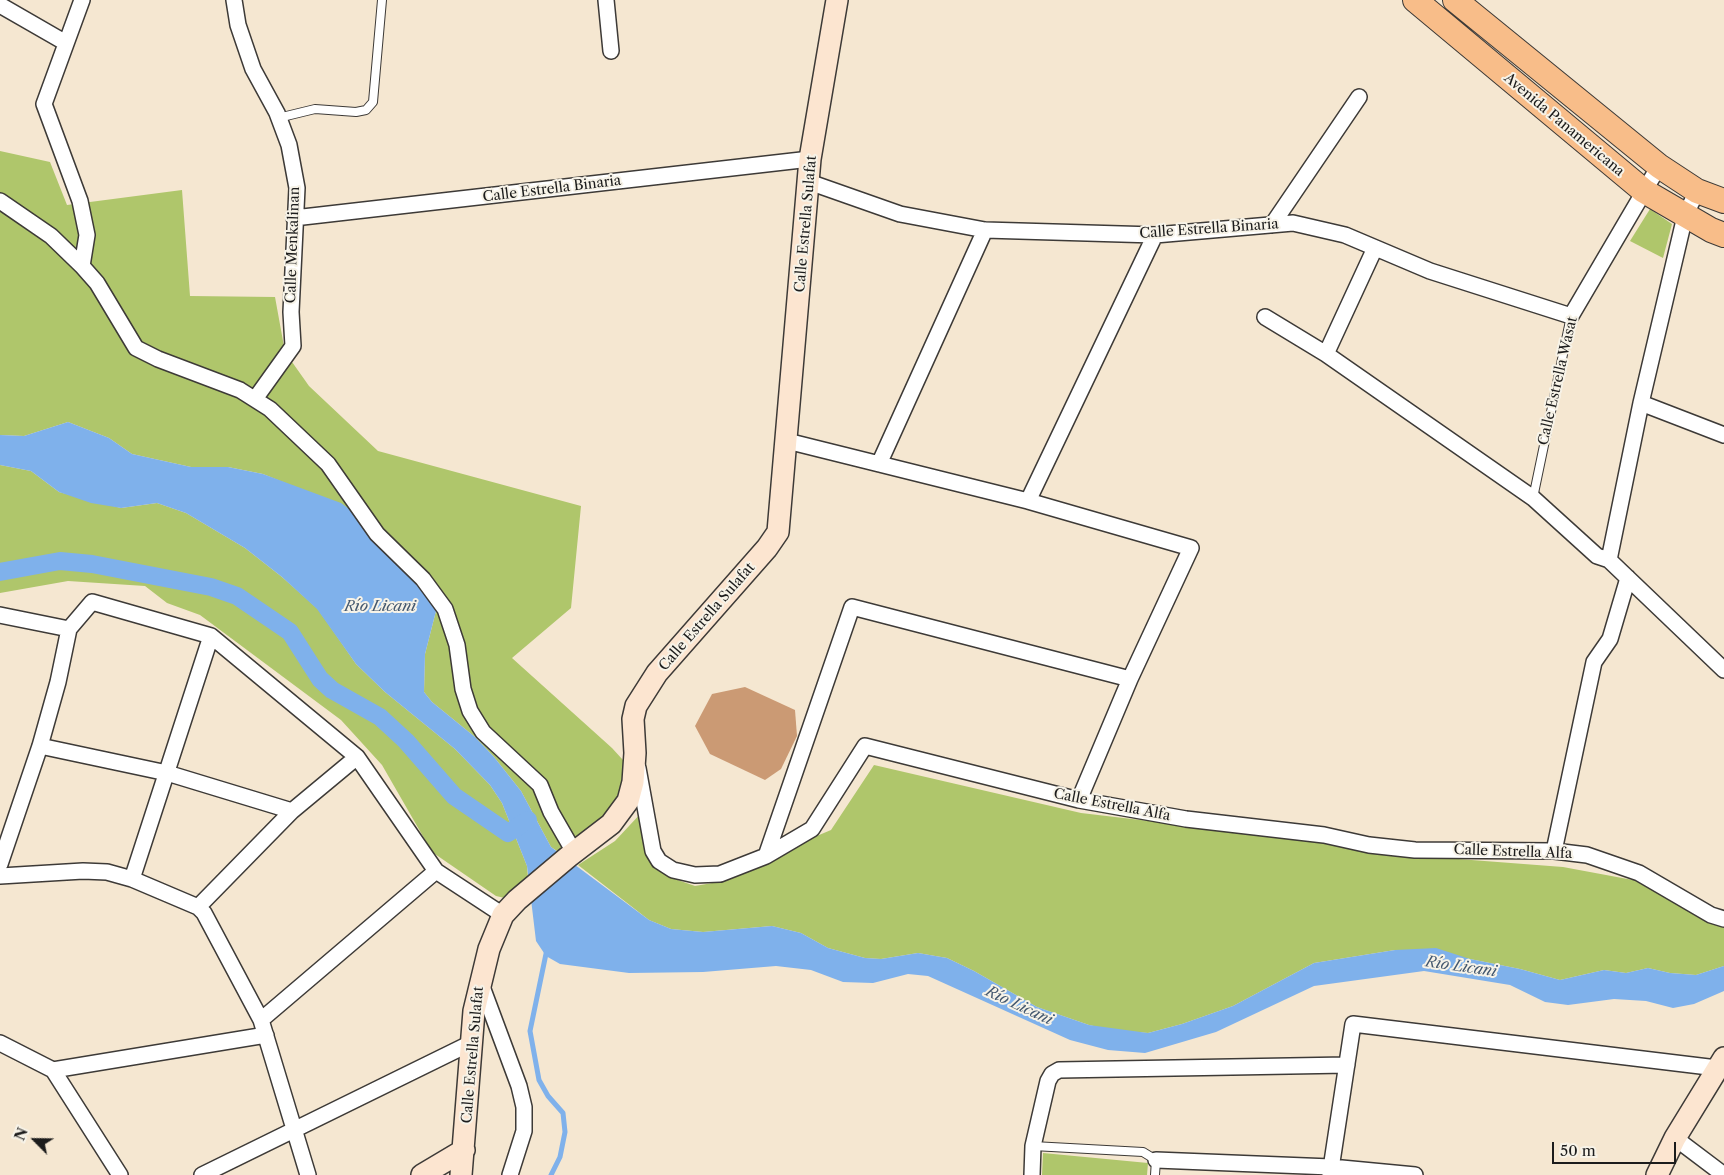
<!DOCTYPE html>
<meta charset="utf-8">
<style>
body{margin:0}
#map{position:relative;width:1724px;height:1175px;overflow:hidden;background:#f5e7d1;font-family:"Libre Caslon Text",serif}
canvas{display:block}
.north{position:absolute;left:10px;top:1115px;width:50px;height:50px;-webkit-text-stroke:4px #f7f3e8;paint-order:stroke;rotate:293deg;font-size:14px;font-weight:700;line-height:20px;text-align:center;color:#1c1c1c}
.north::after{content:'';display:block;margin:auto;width:18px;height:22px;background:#1c1c1c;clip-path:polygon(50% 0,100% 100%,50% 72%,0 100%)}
.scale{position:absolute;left:1552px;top:1142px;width:124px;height:22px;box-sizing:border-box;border:2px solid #1c1c1c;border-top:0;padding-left:6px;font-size:15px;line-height:18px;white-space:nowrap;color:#1c1c1c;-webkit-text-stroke:4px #f7f3e8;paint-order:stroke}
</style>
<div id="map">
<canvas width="1724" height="1175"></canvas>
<div class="north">N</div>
<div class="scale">50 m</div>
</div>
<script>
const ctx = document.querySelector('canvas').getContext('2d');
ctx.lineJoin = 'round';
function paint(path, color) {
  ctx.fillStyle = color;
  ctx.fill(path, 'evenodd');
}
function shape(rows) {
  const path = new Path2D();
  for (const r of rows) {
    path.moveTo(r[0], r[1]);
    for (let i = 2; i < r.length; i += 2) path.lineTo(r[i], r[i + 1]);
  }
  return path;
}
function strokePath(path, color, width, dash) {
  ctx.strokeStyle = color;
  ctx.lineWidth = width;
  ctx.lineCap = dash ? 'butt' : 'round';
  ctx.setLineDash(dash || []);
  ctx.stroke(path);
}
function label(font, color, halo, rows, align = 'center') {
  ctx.font = font + ' "Libre Caslon Text",serif';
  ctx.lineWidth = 4;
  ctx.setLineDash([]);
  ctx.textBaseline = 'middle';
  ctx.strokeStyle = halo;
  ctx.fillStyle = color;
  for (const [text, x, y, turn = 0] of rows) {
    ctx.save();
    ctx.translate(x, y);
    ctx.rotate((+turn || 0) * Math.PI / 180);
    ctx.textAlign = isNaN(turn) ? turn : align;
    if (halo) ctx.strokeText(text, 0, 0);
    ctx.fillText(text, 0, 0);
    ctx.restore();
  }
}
paint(shape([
 [0,151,50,162,67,205,182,190,190,296,275,297,285,352,309,386,378,451,581,506,571,608,512,658,612,748,633,771,610,814,560,853,551,847,521,791,494,757,475,737,432,702,424,692,425,654,436,611,295,487,263,474,228,467,191,467,132,454,109,438,68,422,24,436,0,435],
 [1650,209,1672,224,1663,258,1630,241],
 [0,465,31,471,59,492,121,508,157,503,186,513,245,548,282,577,318,609,356,664,385,692,455,749,490,785,502,803,527,866,528,878,509,899,496,896,432,852,382,765,341,720,200,615,167,603,145,586,68,581,0,593],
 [874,765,1081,813,1200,827,1267,830,1393,854,1563,867,1649,883,1685,900,1724,928,1724,966,1696,975,1670,973,1648,968,1626,973,1604,970,1560,980,1520,969,1470,959,1395,950,1314,963,1233,1006,1182,1024,1148,1033,1111,1030,1089,1025,1037,1007,974,971,947,958,918,953,881,959,865,958,828,948,801,933,772,926,703,932,671,929,649,920,578,865,615,841,643,811,652,863,669,877,695,886,718,882,752,869,793,846,831,830],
 [1043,1153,1148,1163,1147,1175,1042,1175]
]), '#afc66b');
paint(shape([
 [68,422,109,438,132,454,191,467,228,467,263,474,341,503,369,524,433,588,436,611,425,654,424,692,432,702,475,737,494,757,521,791,551,847,649,920,671,929,703,932,772,926,801,933,828,948,865,958,881,959,918,953,947,958,974,971,1037,1007,1089,1025,1148,1033,1182,1024,1233,1006,1314,963,1395,950,1436,948,1470,959,1520,969,1560,980,1604,970,1626,973,1648,968,1670,973,1696,975,1724,966,1724,991,1694,1004,1673,1008,1646,1001,1614,999,1568,1005,1545,1002,1510,985,1424,971,1314,986,1216,1032,1145,1053,1108,1050,1070,1040,928,976,908,974,873,983,843,982,811,970,776,966,703,972,629,973,560,964,546,956,536,941,527,866,502,803,490,785,455,749,385,692,356,664,317,609,282,577,245,548,186,513,157,503,121,508,91,503,59,492,31,471,0,465,0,435,24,436]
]), '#7fb1eb');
strokePath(shape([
 [547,949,530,1031,539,1080,548,1096,563,1113,565,1132,560,1157,551,1175]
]), '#7fb1eb', 5);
strokePath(shape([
 [0,572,60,561,92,564,211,587,237,596,290,632,320,679,332,690,380,717,406,741,454,796,508,833,528,820]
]), '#7fb1eb', 18);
paint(shape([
 [745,687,795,710,797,736,781,769,765,780,710,754,695,726,712,694]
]), '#cb9a74');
const lane = shape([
 [278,118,315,109,356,112,366,110,373,102,382,0],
 [1533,498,1571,316],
 [1033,1146,1143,1152,1156,1160,1155,1175]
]);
const street = shape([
 [82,0,44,104,80,201,87,235,82,266],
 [234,0,238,25,253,69,277,113,289,145,297,188,291,312,293,346,255,399],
 [606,0,611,51],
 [0,5,66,43],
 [809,182,900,214,985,230,1155,235,1293,223,1345,235,1430,271,1571,316,1659,166],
 [0,201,51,236,82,266,97,283,136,348,158,359,240,390,270,409,328,464,377,534,423,579,445,609,457,645,463,689,470,711,483,732,540,785,551,812,574,852],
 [294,218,810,159],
 [1272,225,1359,97],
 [1265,317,1326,354,1533,498,1597,556,1609,560,1724,670],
 [1326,354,1375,248],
 [1641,403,1724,435],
 [787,441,1028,501,1191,548,1130,679,1079,800],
 [879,464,985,230],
 [1028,501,1155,235],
 [1609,560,1641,403,1685,216,1697,191],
 [0,615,69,629,92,602,211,636,357,757,436,871,503,915],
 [40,746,167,773,292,811],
 [638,768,653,851,659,861,673,870,695,875,720,874,766,856,812,829,865,746,1079,800,1186,819,1324,835,1369,845,1415,850,1554,851,1587,855,1639,873,1711,915,1724,919],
 [1554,851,1594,662,1610,639,1628,578],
 [766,856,852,607,1130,679],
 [0,864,40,746,58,682,69,629],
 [0,876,83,871,107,872,132,879,198,907,204,913,261,1020,308,1175],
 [132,879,211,636],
 [198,907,292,811,357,757],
 [481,984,519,1086,524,1107,524,1131,510,1175],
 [261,1020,436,871],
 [0,1043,53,1070,120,1175],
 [53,1070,266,1035],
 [1675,1138,1724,1175],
 [1156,1160,1331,1167,1415,1175],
 [202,1175,473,1042],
 [1032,1175,1033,1146,1048,1081,1052,1074,1059,1070,1347,1065],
 [1330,1175,1353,1024,1717,1068]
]);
const secondary = shape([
 [422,1175,464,1150],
 [461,1175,474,1011,489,949,503,915,517,900,568,857,611,824,628,801,633,782,635,753,633,719,636,706,657,673,767,548,778,532,810,159,837,0],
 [1657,1175,1675,1138,1724,1058]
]);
const primary = shape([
 [1415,0,1644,191,1711,230,1724,235],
 [1455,0,1659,166,1697,191,1724,201]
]);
strokePath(lane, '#3d3a37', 10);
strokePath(street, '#3d3a37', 18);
strokePath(secondary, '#3d3a37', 24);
strokePath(primary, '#3d3a37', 26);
strokePath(lane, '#fff', 8);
strokePath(street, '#fff', 15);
strokePath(secondary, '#fce5d0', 21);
strokePath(primary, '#f8bd89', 24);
label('14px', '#1c1c1c', '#f7f3e8', [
 ["Avenida Panamericana",1564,125,40],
 ["Calle Estrella Binaria",552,189,-7],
 ["Calle Estrella Sulafat",806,224,-85],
 ["Calle Estrella Binaria",1209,229,-4],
 ["Calle Menkalinan",293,245,-88],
 ["Calle Estrella Wasat",1558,381,-77],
 ["Calle Estrella Sulafat",707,617,-49],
 ["Calle Estrella Alfa",1112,805,11],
 ["Calle Estrella Alfa",1513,852,2],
 ["Calle Estrella Sulafat",473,1055,-85]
]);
label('italic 15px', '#44586f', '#f7f3e8', [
 ["Río Licani",380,607],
 ["Río Licani",1461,967,8],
 ["Río Licani",1019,1006,25]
]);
</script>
